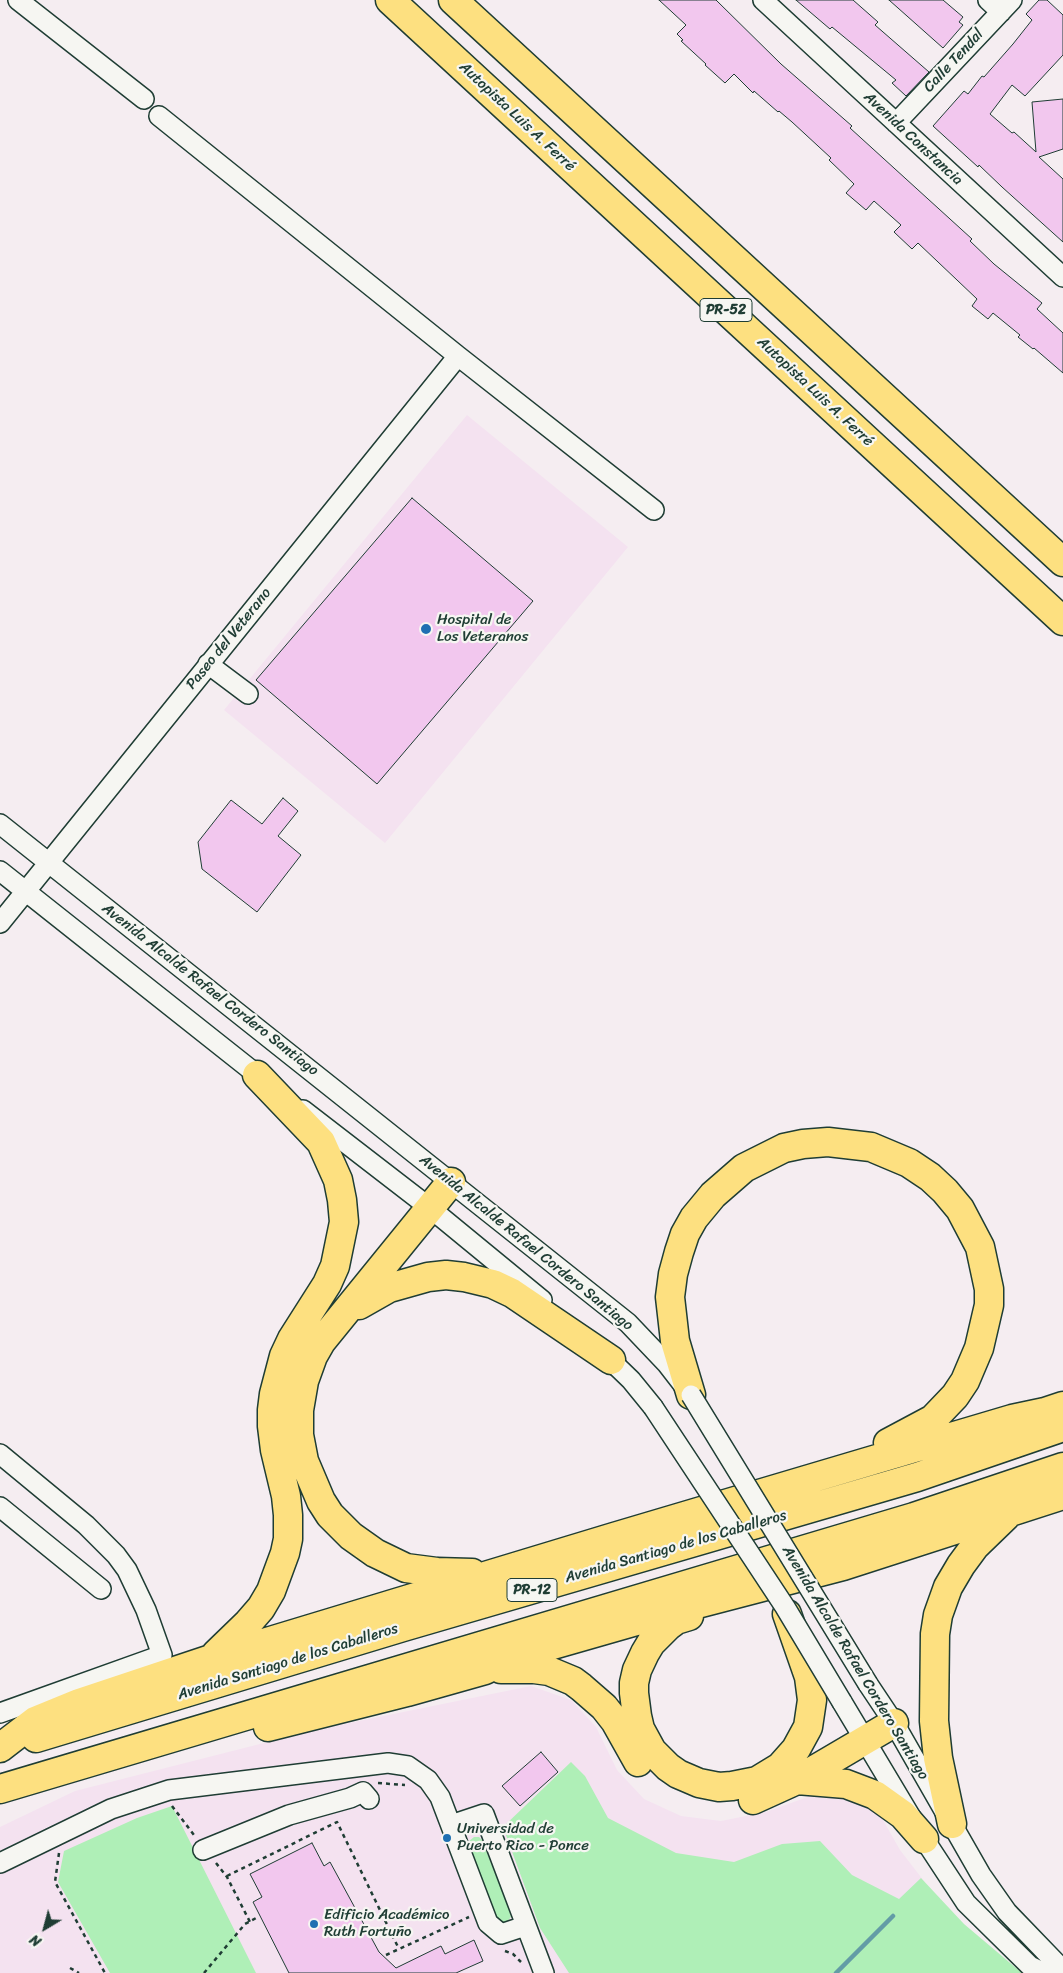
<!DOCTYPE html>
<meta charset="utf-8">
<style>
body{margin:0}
#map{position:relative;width:1063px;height:1973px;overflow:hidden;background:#f5edf1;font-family:Sriracha,sans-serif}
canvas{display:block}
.north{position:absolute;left:20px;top:1903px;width:50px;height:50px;-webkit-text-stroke:4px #f6f6f2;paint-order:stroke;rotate:217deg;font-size:14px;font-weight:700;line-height:20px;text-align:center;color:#1f3d34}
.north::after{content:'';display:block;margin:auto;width:18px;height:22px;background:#1f3d34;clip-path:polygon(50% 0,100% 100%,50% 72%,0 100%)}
</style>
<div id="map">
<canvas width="1063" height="1973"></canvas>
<div class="north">N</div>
</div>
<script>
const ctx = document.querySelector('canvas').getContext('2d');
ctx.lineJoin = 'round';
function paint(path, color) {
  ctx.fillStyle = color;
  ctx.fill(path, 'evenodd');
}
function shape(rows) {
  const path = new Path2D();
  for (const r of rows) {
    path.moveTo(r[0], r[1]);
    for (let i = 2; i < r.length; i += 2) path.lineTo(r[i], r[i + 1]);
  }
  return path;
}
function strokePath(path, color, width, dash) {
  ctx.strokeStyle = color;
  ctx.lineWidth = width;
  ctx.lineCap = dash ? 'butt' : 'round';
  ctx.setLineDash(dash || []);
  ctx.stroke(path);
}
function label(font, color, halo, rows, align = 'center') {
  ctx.font = font + ' Sriracha,sans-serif';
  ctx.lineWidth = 4.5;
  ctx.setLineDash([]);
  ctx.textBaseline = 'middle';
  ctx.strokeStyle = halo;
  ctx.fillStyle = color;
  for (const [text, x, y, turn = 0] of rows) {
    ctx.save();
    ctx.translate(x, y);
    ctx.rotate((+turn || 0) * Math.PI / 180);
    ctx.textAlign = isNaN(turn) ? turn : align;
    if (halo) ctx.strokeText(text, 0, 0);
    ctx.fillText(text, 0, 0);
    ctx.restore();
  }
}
paint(shape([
 [467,415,628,547,385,843,224,710],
 [531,1686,571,1700,596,1727,617,1770,644,1799,681,1816,721,1821,766,1812,816,1794,875,1806,900,1850,934,1894,920,1908,1017,1973,0,1973,0,1827,75,1791,315,1730]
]), '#f4e2f0');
paint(shape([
 [571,1762,585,1776,608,1818,676,1853,734,1862,782,1844,820,1841,852,1875,899,1899,921,1878,964,1924,1022,1973,569,1973,540,1928,503,1827],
 [172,1806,256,1973,110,1973,58,1882,64,1851,137,1818],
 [474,1837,479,1837,482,1840,508,1907,511,1917,506,1923,500,1923,496,1918,468,1842]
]), '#afefb7');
strokePath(shape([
 [836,1973,893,1916]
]), '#639ca6', 4.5);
const building = shape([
 [659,0,716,0,781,64,852,126,850,128,972,239,970,241,994,264,1042,303,1037,309,1063,333,1063,373,1034,348,1033,349,1018,337,1020,335,993,313,988,319,972,306,977,299,918,243,912,249,894,232,901,225,874,201,866,210,846,193,854,184,829,160,831,158,792,122,779,111,778,112,754,91,753,93,734,74,725,83,705,65,706,64,681,41,683,40,677,34,686,25,659,0],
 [796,0,853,0,878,22,875,25,929,72,906,96,892,83,896,80,832,27,830,29,796,0],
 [889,0,943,0,963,17,959,22,963,25,943,48,889,0],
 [1039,0,1047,0,1063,15,1063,55,1025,96,1012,85,990,114,1012,133,1014,132,1036,152,1032,102,1063,99,1063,149,1039,157,1063,179,1063,242,1002,187,979,165,978,167,933,126,964,91,968,94,982,76,984,77,1013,44,1032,20,1026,14,1039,0],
 [412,498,533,601,377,784,256,680,412,498],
 [283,798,298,811,278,836,301,855,257,912,202,869,198,842,231,800,262,824,283,798],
 [541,1752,558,1772,520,1806,502,1786,541,1752],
 [312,1843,324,1866,330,1862,379,1952,396,1968,441,1946,445,1954,474,1940,483,1961,456,1973,289,1973,253,1902,262,1897,250,1874,312,1843]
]);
paint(building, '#f2c7ee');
strokePath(building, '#1f3d34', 1);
const minor = shape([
 [18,0,144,99],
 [763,0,1063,277],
 [988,0,1001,12],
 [159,116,458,356,654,510],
 [896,123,1012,0],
 [208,664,248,694],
 [0,824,628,1323,667,1364,684,1386],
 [0,871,265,1081],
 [0,923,458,356],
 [303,1110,430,1208,542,1300],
 [602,1352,631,1380,653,1407],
 [0,1454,86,1525,116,1555,127,1570,146,1610,162,1655,0,1713],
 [0,1507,101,1589],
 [868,1684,894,1723,981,1875,1007,1912,1063,1970],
 [842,1702,924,1839,966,1903,1030,1966,1044,1973],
 [451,1825,484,1814,544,1973],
 [203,1850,289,1815,350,1798,363,1792,369,1799],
 [0,1863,111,1809,169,1790,388,1763,408,1766,428,1780,440,1797,488,1923,501,1934,525,1926]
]);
const highway = shape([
 [390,0,1063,621],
 [453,0,1063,562],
 [451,1182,321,1342,313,1356,304,1381,299,1410,299,1435,304,1461,321,1501,330,1515,351,1536,375,1553,406,1568,437,1572,472,1573],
 [359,1305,389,1288,428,1277,446,1275,464,1277,493,1284,512,1293,611,1360],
 [691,1395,675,1341,670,1297,673,1274,679,1252,685,1234,694,1218,713,1195,744,1168,784,1148,803,1144,828,1142,871,1147,909,1163,930,1177,945,1191,960,1209,980,1247,989,1289,989,1305,979,1348,965,1381,955,1396,933,1419,888,1443],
 [689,1616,676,1620,668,1626,651,1643,645,1653,637,1670,634,1683,634,1693,637,1716,640,1729,652,1751,668,1767,678,1774,699,1783,719,1787,732,1786,757,1781,780,1767,796,1749,808,1727,812,1700,809,1677,787,1614],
 [216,1654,248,1623,261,1608,271,1591,285,1553,288,1539,288,1515,286,1496,275,1450,272,1426,272,1410,274,1394,284,1356,292,1339,327,1284,335,1266,344,1222,342,1200,338,1180,321,1142,257,1075],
 [501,1669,534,1669,549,1671,573,1681,581,1687,604,1707,615,1721,638,1762],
 [268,1727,407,1692,485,1670,514,1656,678,1609,843,1566,1063,1495],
 [36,1738,403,1627,917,1477,1063,1427],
 [0,1748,35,1721,79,1703,211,1659,614,1537,1012,1419,1045,1412,1063,1406],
 [797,1780,846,1784,875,1795,903,1815,924,1839],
 [0,1789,914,1517,1063,1467],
 [753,1800,797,1780,894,1723],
 [952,1824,938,1758,934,1721,935,1634,938,1615,948,1587,961,1565,975,1546,1006,1516]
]);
strokePath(minor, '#1f3d34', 22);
strokePath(highway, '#1f3d34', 31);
strokePath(shape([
 [378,1783,405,1785],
 [172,1806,194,1835],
 [59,1853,55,1882,105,1973],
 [216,1863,227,1877,250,1922],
 [227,1876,337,1822,399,1949],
 [505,1951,513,1954,521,1962],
 [386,1955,469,1917],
 [70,1968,79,1973],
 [204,1973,245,1924,258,1917]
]), '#1f3d34', 2.5, [4, 4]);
strokePath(minor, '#f6f6f2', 19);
strokePath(highway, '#fde080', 28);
const minorBridge = shape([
 [691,1395,868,1684],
 [653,1407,785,1607,842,1702]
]);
strokePath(minorBridge, '#1f3d34', 22, []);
strokePath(minorBridge, '#f6f6f2', 19);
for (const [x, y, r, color] of [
 [426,629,6,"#1f6fb2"],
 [447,1838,5,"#1f6fb2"],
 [314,1924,5,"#1f6fb2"]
]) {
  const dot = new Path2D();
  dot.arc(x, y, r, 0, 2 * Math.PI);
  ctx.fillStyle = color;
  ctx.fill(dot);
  strokePath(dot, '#f6f6f2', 2);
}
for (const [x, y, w] of [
 [726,310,52],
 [532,1590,50]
]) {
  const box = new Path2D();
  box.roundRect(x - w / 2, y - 11.5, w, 23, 4);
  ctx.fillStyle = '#f6f6f2';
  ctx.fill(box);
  strokePath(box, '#1f3d34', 1);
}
label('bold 14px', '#1f3d34', null, [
 ["PR-52",726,310],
 ["PR-12",532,1590]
]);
label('15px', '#1f3d34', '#f6f6f2', [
 ["Calle Tendal",954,61,-47],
 ["Autopista Luis A. Ferré",517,117,43],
 ["Avenida Constancia",913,139,43],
 ["Autopista Luis A. Ferré",815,392,43],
 ["Paseo del Veterano",229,639,-51],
 ["Avenida Alcalde Rafael Cordero Santiago",210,990,38],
 ["Avenida Alcalde Rafael Cordero Santiago",526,1243,39],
 ["Avenida Santiago de los Caballeros",676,1547,-16],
 ["Avenida Santiago de los Caballeros",288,1662,-17],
 ["Avenida Alcalde Rafael Cordero Santiago",855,1663,59]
]);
label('15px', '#1f3d34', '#f6f6f2', [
 ["Hospital de",437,620],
 ["Los Veteranos",437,637],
 ["Universidad de",457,1829],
 ["Puerto Rico - Ponce",457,1846],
 ["Edificio Académico",324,1915],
 ["Ruth Fortuño",324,1932]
], 'left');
</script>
